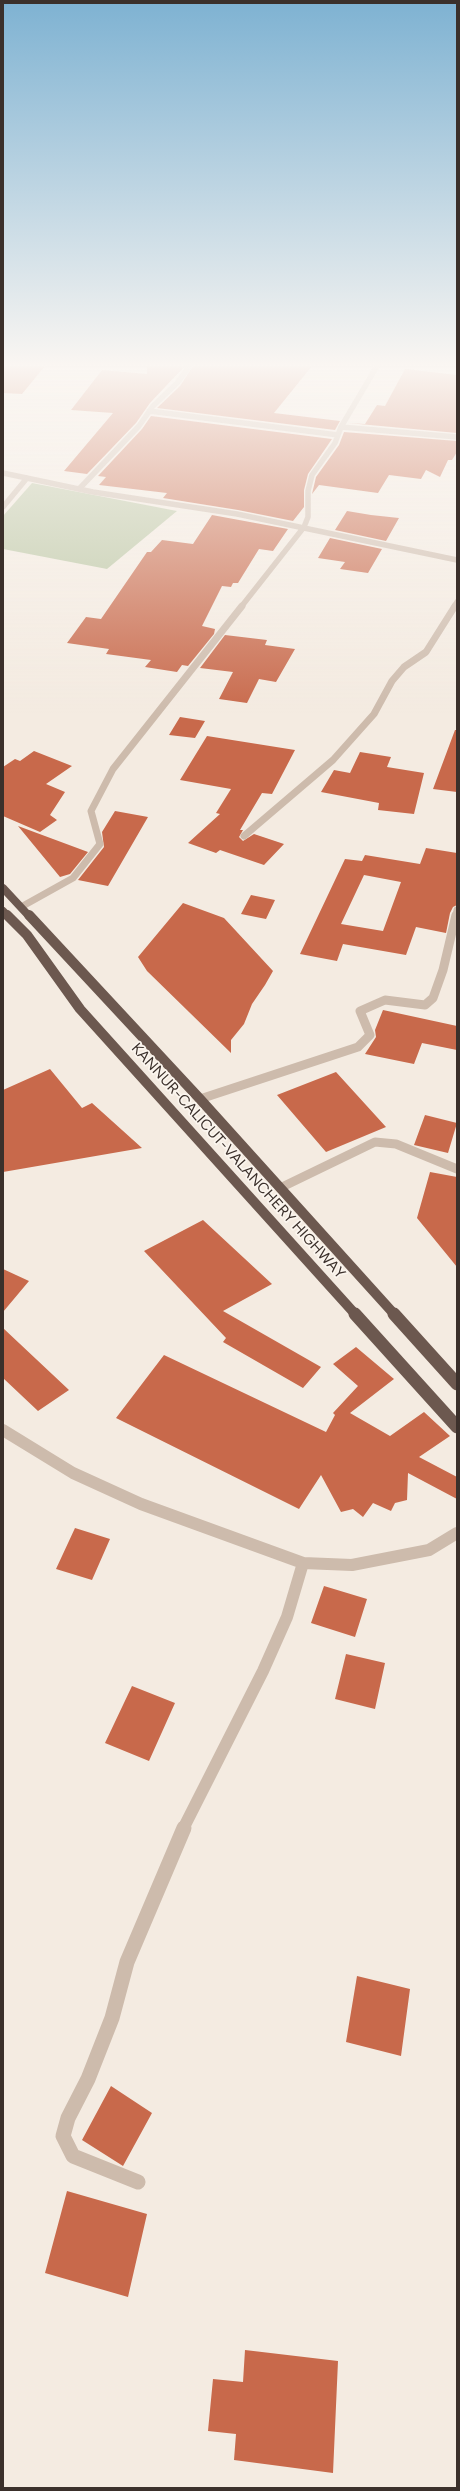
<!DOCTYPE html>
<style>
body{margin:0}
#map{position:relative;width:460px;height:2491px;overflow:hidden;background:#f4ebe1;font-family:Figtree,sans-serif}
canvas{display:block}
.frame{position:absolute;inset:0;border:4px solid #3b302b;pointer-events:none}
</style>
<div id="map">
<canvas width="460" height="2491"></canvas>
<div class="frame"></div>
</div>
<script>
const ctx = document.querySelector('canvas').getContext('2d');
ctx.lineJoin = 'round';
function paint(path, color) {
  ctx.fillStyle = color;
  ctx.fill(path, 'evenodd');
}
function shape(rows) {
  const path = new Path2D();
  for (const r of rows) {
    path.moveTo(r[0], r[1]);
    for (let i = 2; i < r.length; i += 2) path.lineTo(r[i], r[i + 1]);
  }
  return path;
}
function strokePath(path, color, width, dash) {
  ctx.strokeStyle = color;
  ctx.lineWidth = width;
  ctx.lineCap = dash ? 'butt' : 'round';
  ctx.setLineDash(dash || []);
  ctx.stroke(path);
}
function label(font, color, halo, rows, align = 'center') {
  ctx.font = font + ' Figtree,sans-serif';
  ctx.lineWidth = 3.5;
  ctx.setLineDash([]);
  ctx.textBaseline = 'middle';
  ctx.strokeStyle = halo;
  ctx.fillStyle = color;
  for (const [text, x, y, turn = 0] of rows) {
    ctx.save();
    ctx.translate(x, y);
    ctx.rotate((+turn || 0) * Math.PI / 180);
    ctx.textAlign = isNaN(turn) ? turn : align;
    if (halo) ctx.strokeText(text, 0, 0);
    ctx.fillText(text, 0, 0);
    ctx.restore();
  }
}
paint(shape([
 [32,483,177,511,107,569,3,549,3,516]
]), '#b8c4a0');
paint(shape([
 [3,366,45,366,22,394,3,393],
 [147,366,182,366,183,368,150,403,136,423,87,474,64,471,113,413,71,410,102,370,147,374],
 [193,366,312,366,274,413,340,421,335,430,157,408,180,386],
 [405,369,457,375,457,433,348,423,365,424,377,405,385,406],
 [151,416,332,439,308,474,304,490,304,507,293,521,238,510,163,498,167,493,99,485,106,477,98,476,142,429],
 [344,432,457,441,457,452,452,460,448,460,440,477,426,470,421,479,389,475,378,493,319,485,312,494,316,477,339,445],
 [347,511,371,515,399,518,386,541,335,530],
 [212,515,288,529,273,551,259,549,238,583,233,583,231,587,222,586,202,626,215,629,214,634,188,666,182,665,177,672,145,667,151,660,106,654,109,649,67,643,86,617,101,619,147,552,151,552,162,540,193,544],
 [330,538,382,549,368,573,340,569,345,562,318,558],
 [225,635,267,640,265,645,295,649,276,682,259,679,247,703,219,699,233,672,200,668],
 [180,717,205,721,195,738,169,735],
 [455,730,457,730,457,792,433,789],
 [207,736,295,750,272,794,262,793,240,830,243,830,239,837,243,841,254,834,284,844,264,865,220,850,216,853,188,843,220,814,216,813,231,789,180,780],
 [34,751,72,766,46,784,65,792,50,815,57,820,40,832,3,816,3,767,15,759,20,761],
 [360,752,391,757,387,767,424,773,414,814,378,810,379,803,321,792,334,770,350,773],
 [115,811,148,817,108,886,78,880,104,847,102,832],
 [18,826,88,852,70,874,60,877],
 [426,848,457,853,457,905,453,907,450,913,446,933,416,927,406,955,343,944,337,961,300,954,345,859,362,861,365,855,420,864],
 [364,875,401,882,383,931,341,924],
 [251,895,275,900,266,919,241,914],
 [183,903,224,918,273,971,265,985,252,1004,244,1024,231,1040,231,1053,147,971,138,957],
 [383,1010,457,1026,457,1050,422,1043,414,1064,365,1054,376,1037,375,1030],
 [50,1069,82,1108,92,1103,142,1148,3,1172,3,1090],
 [336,1072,386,1127,326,1152,277,1095],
 [425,1115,457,1123,448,1153,414,1145],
 [430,1172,457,1177,457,1267,417,1218],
 [203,1220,272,1284,223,1311,321,1367,303,1388,223,1342,226,1338,144,1251],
 [3,1269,29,1281,3,1312],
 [3,1328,69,1390,38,1411,3,1378],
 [356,1347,394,1379,350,1413,390,1436,424,1412,450,1436,419,1457,457,1477,457,1499,408,1473,407,1500,395,1503,391,1511,373,1503,363,1517,353,1509,341,1512,321,1475,299,1509,116,1418,164,1355,326,1432,335,1415,333,1413,358,1386,333,1364],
 [75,1528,110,1539,92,1580,56,1569],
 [324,1586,367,1599,355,1637,311,1623],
 [346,1654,385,1663,375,1709,335,1699],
 [132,1686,175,1703,149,1761,105,1743],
 [357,1976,410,1989,401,2056,346,2042],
 [111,2086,152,2113,123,2166,82,2140],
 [67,2191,147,2214,128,2297,45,2273],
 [245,2350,338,2361,333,2473,234,2460,236,2434,208,2431,213,2379,243,2382]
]), '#c8694b');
strokePath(shape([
 [149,411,338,435],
 [341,427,457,437],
 [3,473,93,492,237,514,457,560],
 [79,489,139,426,153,406,177,383,189,367,186,366],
 [3,507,27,478],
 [241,607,304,527,308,517,308,491,312,475,335,443,341,427,377,366],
 [454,607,457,602]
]), '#cdbbac', 5.5);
strokePath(shape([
 [244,836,333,760,374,714,392,681,404,667,426,652,455,606],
 [21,907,73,878,100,844,91,811,113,769,242,606],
 [456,916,457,910]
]), '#cdbbac', 7);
strokePath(shape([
 [200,1099,358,1047,370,1035,360,1011,385,1000,425,1005,433,998,443,970,456,915],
 [280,1188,375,1142,396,1144,457,1169]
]), '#cdbbac', 9);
strokePath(shape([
 [3,1430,73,1473,141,1504,303,1563,352,1565,429,1550,457,1533],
 [183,1829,263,1671,287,1617,303,1563]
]), '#cdbbac', 12);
strokePath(shape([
 [138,2182,73,2156,63,2136,68,2118,88,2079,112,2018,127,1962,184,1828]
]), '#cdbbac', 15);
strokePath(shape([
 [3,888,29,916],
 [3,911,8,916]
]), '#6c584f', 8);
strokePath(shape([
 [7,915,27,935,80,1009,356,1315],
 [29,915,200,1099,395,1315]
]), '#6c584f', 10);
strokePath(shape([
 [355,1314,457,1427],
 [394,1314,457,1384]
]), '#6c584f', 13);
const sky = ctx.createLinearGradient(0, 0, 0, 715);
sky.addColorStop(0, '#7eb2d2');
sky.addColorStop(0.51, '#faf6f2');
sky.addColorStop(1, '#faf6f200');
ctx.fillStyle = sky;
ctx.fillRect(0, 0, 460, 715);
label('15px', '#3b302b', '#fbf5ee', [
 ["KANNUR-CALICUT-VALANCHERY HIGHWAY",238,1161,48]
]);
</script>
